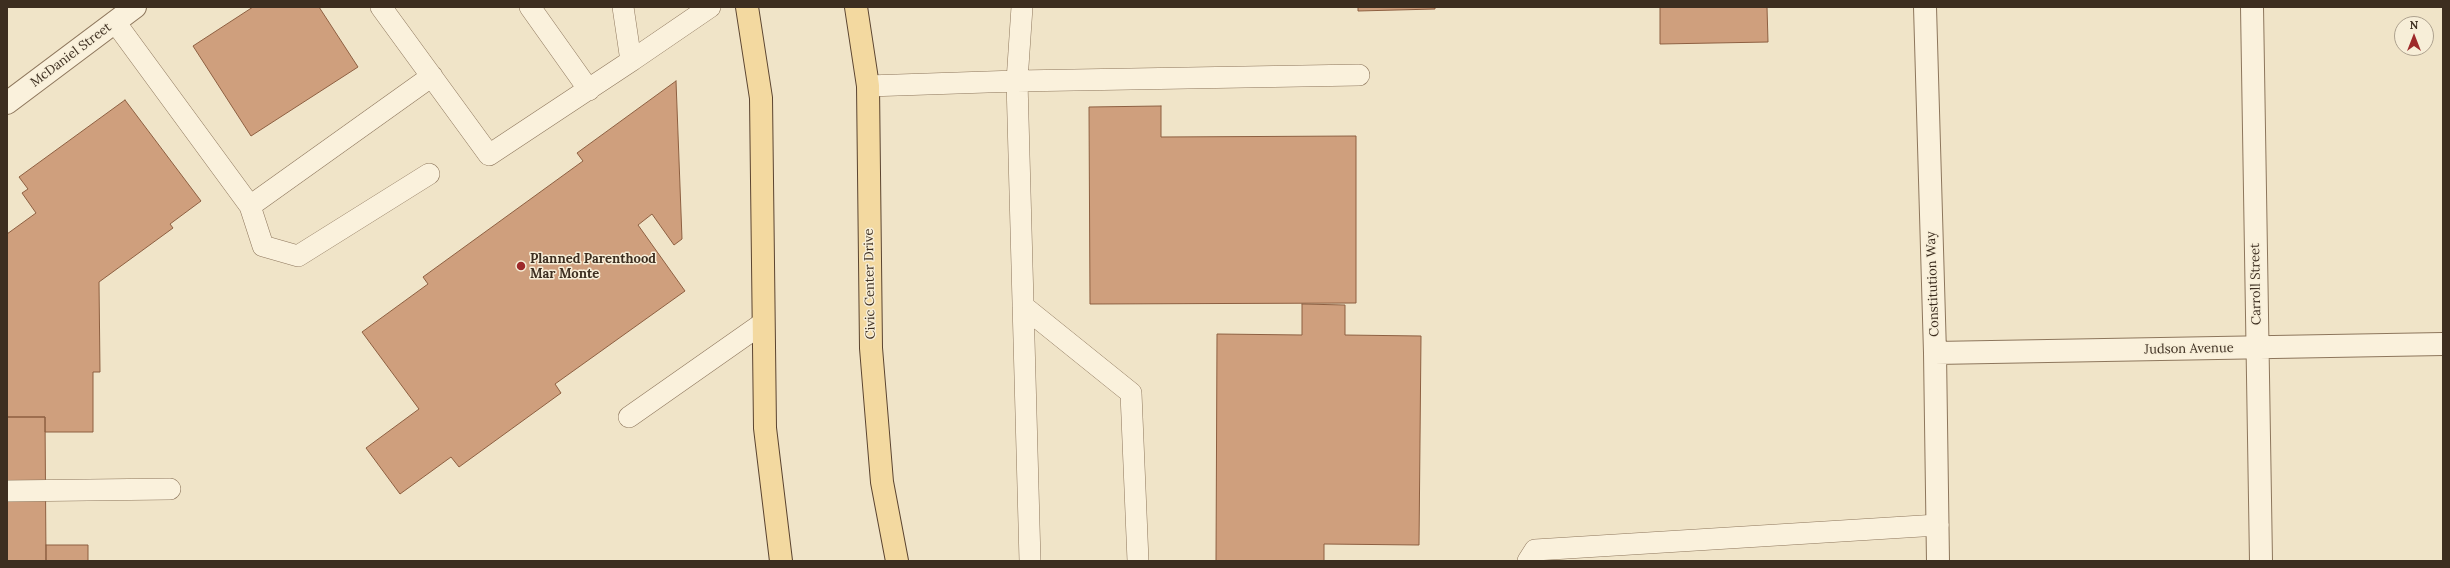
<!DOCTYPE html>
<style>
body{margin:0}
#map{position:relative;width:2450px;height:568px;overflow:hidden;background:#f0e4c8;font-family:Lora,serif}
canvas{display:block}
.frame{position:absolute;inset:0;border:8px solid #3d2e20;pointer-events:none}
.north{position:absolute;left:2394px;top:16px;width:40px;height:40px;box-sizing:border-box;background:#f7eed8;border:1px solid #ada18e;border-radius:50%;rotate:0deg;font-size:11px;font-weight:700;line-height:16px;text-align:center;color:#3d2e20}
.north::after{content:'';display:block;margin:auto;width:14px;height:18px;background:#9e2a2b;clip-path:polygon(50% 0,100% 100%,50% 72%,0 100%)}
</style>
<div id="map">
<canvas width="2450" height="568"></canvas>
<div class="frame"></div>
<div class="north">N</div>
</div>
<script>
const ctx = document.querySelector('canvas').getContext('2d');
ctx.lineJoin = 'round';
function paint(path, color) {
  ctx.fillStyle = color;
  ctx.fill(path, 'evenodd');
}
function shape(rows) {
  const path = new Path2D();
  for (const r of rows) {
    path.moveTo(r[0], r[1]);
    for (let i = 2; i < r.length; i += 2) path.lineTo(r[i], r[i + 1]);
  }
  return path;
}
function strokePath(path, color, width, dash) {
  ctx.strokeStyle = color;
  ctx.lineWidth = width;
  ctx.lineCap = dash ? 'butt' : 'round';
  ctx.setLineDash(dash || []);
  ctx.stroke(path);
}
function label(font, color, halo, rows, align = 'center') {
  ctx.font = font + ' Lora,serif';
  ctx.lineWidth = 3;
  ctx.setLineDash([]);
  ctx.textBaseline = 'middle';
  ctx.strokeStyle = halo;
  ctx.fillStyle = color;
  for (const [text, x, y, turn = 0] of rows) {
    ctx.save();
    ctx.translate(x, y);
    ctx.rotate((+turn || 0) * Math.PI / 180);
    ctx.textAlign = isNaN(turn) ? turn : align;
    if (halo) ctx.strokeText(text, 0, 0);
    ctx.fillText(text, 0, 0);
    ctx.restore();
  }
}
const building = shape([
 [253,7,319,7,358,67,251,136,193,46,253,7],
 [1358,7,1435,7,1435,9,1358,11,1358,7],
 [1660,7,1767,7,1768,42,1660,44,1660,7],
 [676,81,682,239,674,245,652,214,638,225,685,291,555,384,561,393,459,467,451,457,400,494,366,448,419,409,362,332,428,284,423,277,583,161,577,153,676,81],
 [125,100,201,201,170,224,173,228,99,282,100,372,93,372,93,432,45,432,45,417,7,417,7,234,36,213,22,193,28,189,19,177,125,100],
 [1161,106,1161,137,1356,136,1356,303,1090,304,1089,107,1161,106],
 [1302,304,1345,305,1345,335,1421,336,1419,545,1324,544,1324,561,1216,561,1217,334,1302,335,1302,304],
 [7,417,45,417,46,561,7,561,7,417],
 [46,545,88,545,88,561,46,561,46,545]
]);
paint(building, '#cf9f7d');
strokePath(building, '#8d5f41', 1);
const service = shape([
 [381,7,489,155,631,61,623,7],
 [530,7,589,90],
 [115,22,250,206],
 [631,61,710,7],
 [868,86,1017,81,1022,7],
 [429,174,298,256,263,246,250,206,432,76],
 [1023,306,1131,393,1138,561],
 [629,417,763,323],
 [7,491,170,489],
 [1030,561,1017,81,1359,75],
 [1528,561,1535,550,1938,525]
]);
const minor = shape([
 [1925,7,1935,353,1938,561],
 [2252,7,2261,561],
 [7,103,135,7],
 [1935,353,2443,344]
]);
const primary = shape([
 [747,7,761,98,765,428,781,561],
 [856,7,868,86,871,348,882,482,897,561]
]);
strokePath(service, '#8d765c', 22);
strokePath(minor, '#8d765c', 24);
strokePath(primary, '#5b4430', 24);
strokePath(service, '#faf1dc', 21);
strokePath(minor, '#faf1dc', 22);
strokePath(primary, '#f3d9a0', 22);
for (const [x, y, r, color] of [
 [521,266,5,"#9e2a2b"]
]) {
  const dot = new Path2D();
  dot.arc(x, y, r, 0, 2 * Math.PI);
  ctx.fillStyle = color;
  ctx.fill(dot);
  strokePath(dot, '#f7eed8', 1.5);
}
label('13px', '#3d2e20', '#f7eed8', [
 ["McDaniel Street",71,55,-37],
 ["Civic Center Drive",870,284,-91],
 ["Constitution Way",1933,284,-92],
 ["Carroll Street",2256,284,-91],
 ["Judson Avenue",2189,349,-1]
]);
label('bold 13px', '#3d2e20', '#f7eed8', [
 ["Planned Parenthood",530,259],
 ["Mar Monte",530,274]
], 'left');
</script>
